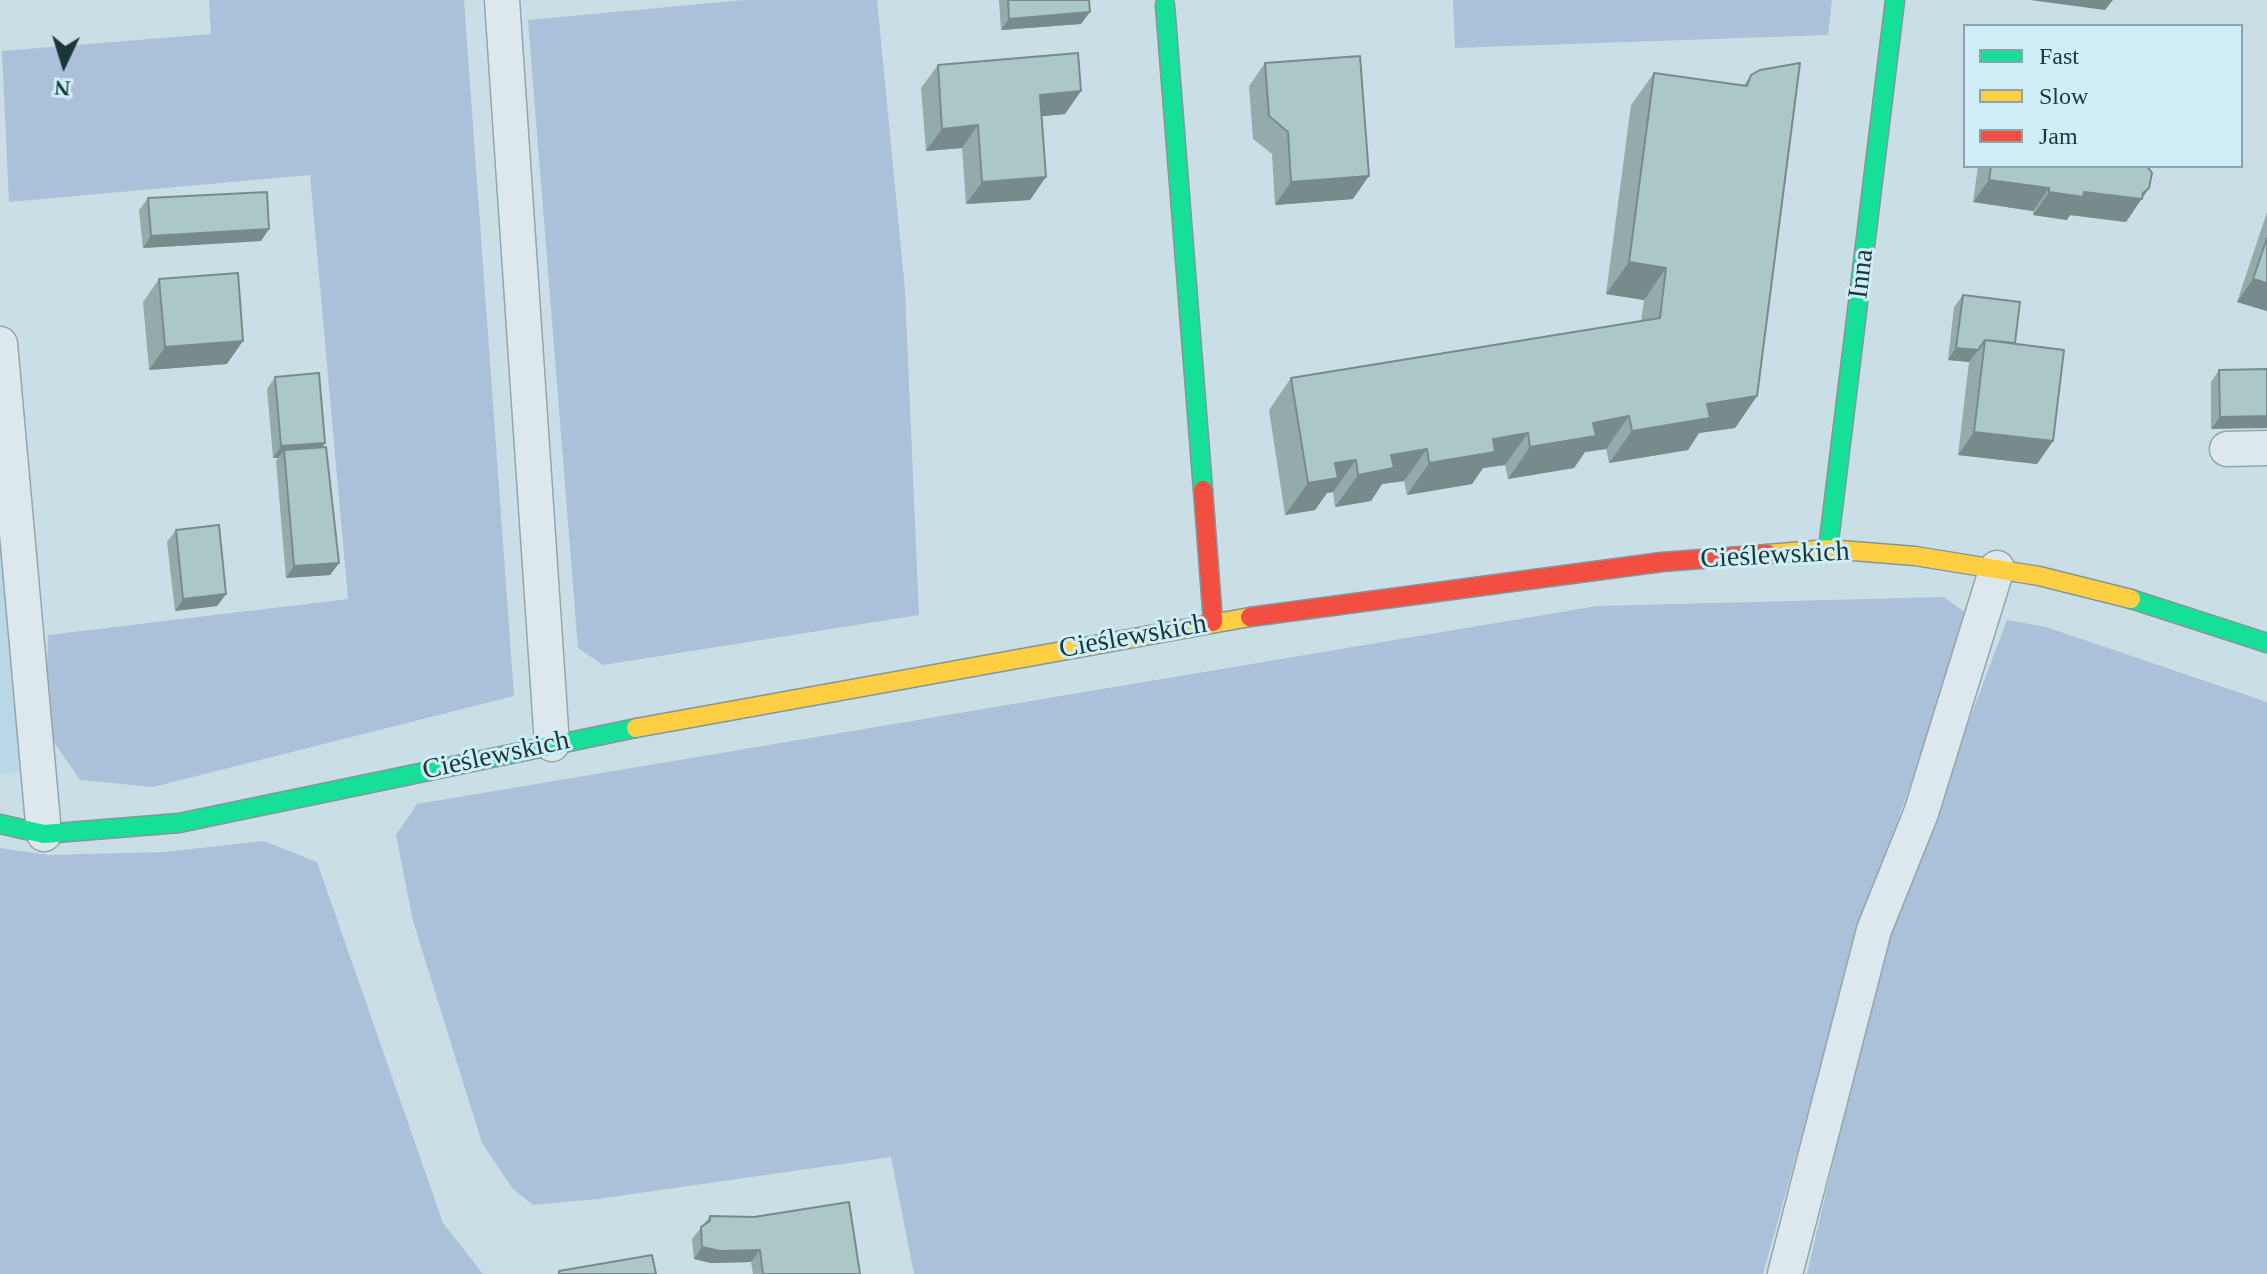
<!DOCTYPE html>
<meta charset="utf-8">
<style>
body{margin:0}
#map{position:relative;width:2267px;height:1274px;overflow:hidden;background:#cadfe5;font-family:Georgia,serif}
canvas{display:block}
.legend{position:absolute;left:1963px;top:24px;width:280px;height:144px;box-sizing:border-box;background:#cfeef8;border:2px solid #87a5ac;margin:0;padding:10px 14px;list-style:none;font-size:24px;color:#1b3839}
.legend li{display:flex;align-items:center;gap:16px;height:40px}
.legend b{width:40px;border:2px solid #87a5ac}
.north{position:absolute;left:24px;top:24px;width:80px;height:80px;-webkit-text-stroke:6px #cfeef8;paint-order:stroke;rotate:184deg;font-size:22px;font-weight:700;line-height:32px;text-align:center;color:#1b3839}
.north::after{content:'';display:block;margin:auto;width:28px;height:36px;background:#1b3839;clip-path:polygon(50% 0,100% 100%,50% 72%,0 100%)}
</style>
<div id="map">
<canvas width="2267" height="1274"></canvas>
<ul class="legend">
<li><b style="height:10px;background:#16e098"></b>Fast</li>
<li><b style="height:10px;background:#ffcf43"></b>Slow</li>
<li><b style="height:10px;background:#f24e42"></b>Jam</li>
</ul>
<div class="north">N</div>
</div>
<script>
const ctx = document.querySelector('canvas').getContext('2d');
ctx.lineJoin = 'round';
function paint(path, color) {
  ctx.fillStyle = color;
  ctx.fill(path, 'evenodd');
}
function shape(rows) {
  const path = new Path2D();
  for (const r of rows) {
    path.moveTo(r[0], r[1]);
    for (let i = 2; i < r.length; i += 2) path.lineTo(r[i], r[i + 1]);
  }
  return path;
}
function strokePath(path, color, width, dash) {
  ctx.strokeStyle = color;
  ctx.lineWidth = width;
  ctx.lineCap = dash ? 'butt' : 'round';
  ctx.setLineDash(dash || []);
  ctx.stroke(path);
}
function label(font, color, halo, rows, align = 'center') {
  ctx.font = font + ' Georgia,serif';
  ctx.lineWidth = 6;
  ctx.setLineDash([]);
  ctx.textBaseline = 'middle';
  ctx.strokeStyle = halo;
  ctx.fillStyle = color;
  for (const [text, x, y, turn = 0] of rows) {
    ctx.save();
    ctx.translate(x, y);
    ctx.rotate((+turn || 0) * Math.PI / 180);
    ctx.textAlign = isNaN(turn) ? turn : align;
    if (halo) ctx.strokeText(text, 0, 0);
    ctx.fillText(text, 0, 0);
    ctx.restore();
  }
}
paint(shape([
 [0,528,23,771,0,775]
]), '#b9d7e6');
paint(shape([
 [209,0,464,0,514,696,153,787,80,780,45,729,48,635,348,599,310,175,9,202,2,51,211,34],
 [744,0,877,0,905,290,919,615,603,665,578,648,528,20],
 [1453,0,1832,0,1828,35,1455,48],
 [1944,597,1967,614,1946,685,1864,914,1763,1274,914,1274,891,1157,598,1199,533,1205,513,1189,482,1143,413,921,396,835,417,804,1597,606],
 [2007,620,2046,627,2267,702,2267,1274,1807,1274,1883,949],
 [264,841,317,862,443,1223,483,1274,0,1274,0,848,49,855,163,852]
]), '#abc0d9');
const lane = shape([
 [502,0,552,744],
 [0,344,44,834],
 [2227,449,2267,448],
 [1785,1274,1874,930,1921,813,1997,568]
]);
const fast = shape([
 [1165,5,1203,490],
 [1828,549,1895,0],
 [2131,599,2267,643],
 [0,824,44,834,179,823,636,728]
]);
const slow = shape([
 [1768,554,1828,549,1915,556,2039,576,2131,599],
 [636,728,1250,617]
]);
const jam = shape([
 [1203,490,1213,622],
 [1250,617,1662,562,1768,554]
]);
strokePath(lane, '#94a6aa', 37);
strokePath(fast, '#849699', 21);
strokePath(slow, '#849699', 21);
strokePath(jam, '#849699', 21);
strokePath(lane, '#dce8ed', 34);
strokePath(fast, '#16e098', 18);
strokePath(slow, '#ffcf43', 18);
strokePath(jam, '#f24e42', 18);
paint(shape([
 [999,0,1089,0,1081,24,1001,30],
 [1265,63,1353,199,1275,205,1272,154,1253,139,1249,86],
 [938,65,1081,91,1065,114,1042,116,1030,200,966,204,962,148,926,151,921,88],
 [1654,73,1744,85,1751,75,1757,396,1735,428,1699,433,1688,450,1609,463,1606,449,1585,452,1574,468,1508,479,1505,465,1483,468,1472,484,1407,495,1404,481,1382,484,1371,501,1335,507,1333,492,1327,493,1315,510,1285,515,1269,410,1291,378,1641,321,1644,300,1606,294,1631,105],
 [1978,166,2147,166,2149,188,2126,222,2070,215,2067,220,2033,215,2033,211,1973,202],
 [148,198,269,229,261,241,143,248,139,210],
 [2267,212,2267,311,2237,302],
 [159,279,227,364,149,370,143,302],
 [1963,295,2015,343,2053,441,2037,464,1958,455,1969,362,1948,360,1954,307],
 [2267,369,2211,429,2211,382,2219,370],
 [275,377,325,443,322,447,339,563,330,575,286,578,276,461,278,458,273,458,267,389],
 [176,530,226,594,217,606,175,611,167,542],
 [710,1216,860,1274,753,1274,751,1262,711,1263,694,1259,692,1239]
]), '#93abac');
paint(shape([
 [2030,0,2113,0,2105,10],
 [1090,12,1081,24,1001,30,1009,19],
 [1081,91,1065,114,1024,118,1040,95],
 [978,125,962,148,926,151,942,129],
 [1369,176,1353,199,1275,205,1291,182],
 [1046,177,1030,200,966,204,982,182],
 [1989,180,2049,188,2033,211,1973,202],
 [2149,188,2126,222,2070,215,2067,220,2033,215,2049,192,2143,193],
 [269,229,261,241,143,248,151,236],
 [1629,262,1666,268,1644,300,1606,294],
 [2253,279,2267,283,2267,311,2237,302],
 [243,341,227,364,149,370,165,347],
 [1956,348,1978,350,1969,362,1948,360],
 [1757,396,1735,428,1699,433,1688,450,1609,463,1632,431,1707,404],
 [1629,416,1606,449,1585,452,1574,468,1508,479,1530,447,1593,423],
 [2267,416,2267,428,2211,429,2220,417],
 [1974,432,2053,441,2037,464,1958,455],
 [1528,433,1505,465,1483,468,1472,484,1407,495,1429,463,1493,439],
 [325,443,317,455,284,450,278,458,273,458,281,446],
 [1427,449,1404,481,1382,484,1371,501,1335,507,1358,475,1391,455],
 [1356,460,1333,492,1327,493,1315,510,1285,515,1308,483,1335,463],
 [339,563,330,575,286,578,294,566],
 [226,594,217,606,175,611,183,599],
 [702,1247,760,1250,751,1262,711,1263,694,1259]
]), '#788b8c');
const building = shape([
 [1008,0,1089,0,1090,12,1009,19,1008,0],
 [1078,53,1081,91,1040,95,1046,177,982,182,978,125,942,129,938,65,1078,53],
 [1360,56,1369,176,1291,182,1288,132,1269,116,1265,63,1360,56],
 [1800,63,1757,396,1707,404,1710,418,1632,431,1629,416,1593,423,1596,436,1530,447,1528,433,1493,439,1495,452,1429,463,1427,449,1391,455,1394,468,1358,475,1356,460,1335,463,1338,478,1308,483,1291,378,1660,318,1666,268,1629,262,1654,73,1747,86,1751,75,1760,70,1800,63],
 [1991,166,2147,166,2152,173,2149,188,2143,193,2142,199,2084,192,2083,197,2049,192,2049,188,1989,180,1991,166],
 [267,192,269,229,151,236,148,198,267,192],
 [2267,238,2267,283,2253,279,2267,238],
 [238,273,243,341,165,347,159,279,238,273],
 [1963,295,2020,302,2015,343,1985,340,1978,350,1956,348,1963,295],
 [1985,340,2064,350,2053,441,1974,432,1985,340],
 [2267,369,2267,416,2220,417,2219,370,2267,369],
 [319,373,325,443,281,446,275,377,319,373],
 [326,447,339,563,294,566,284,450,326,447],
 [219,525,226,594,183,599,176,530,219,525],
 [849,1202,860,1274,763,1274,760,1250,720,1251,702,1247,701,1227,710,1221,710,1216,754,1217,849,1202],
 [652,1255,656,1274,559,1274,559,1271,652,1255]
]);
paint(building, '#abc7c8');
strokePath(building, '#788b8c', 2);
label('28px', '#1b3839', '#cfeef8', [
 ["Inna",1862,274,-83],
 ["Cieślewskich",1775,556,-3],
 ["Cieślewskich",1133,637,-10],
 ["Cieślewskich",496,756,-12]
]);
</script>
